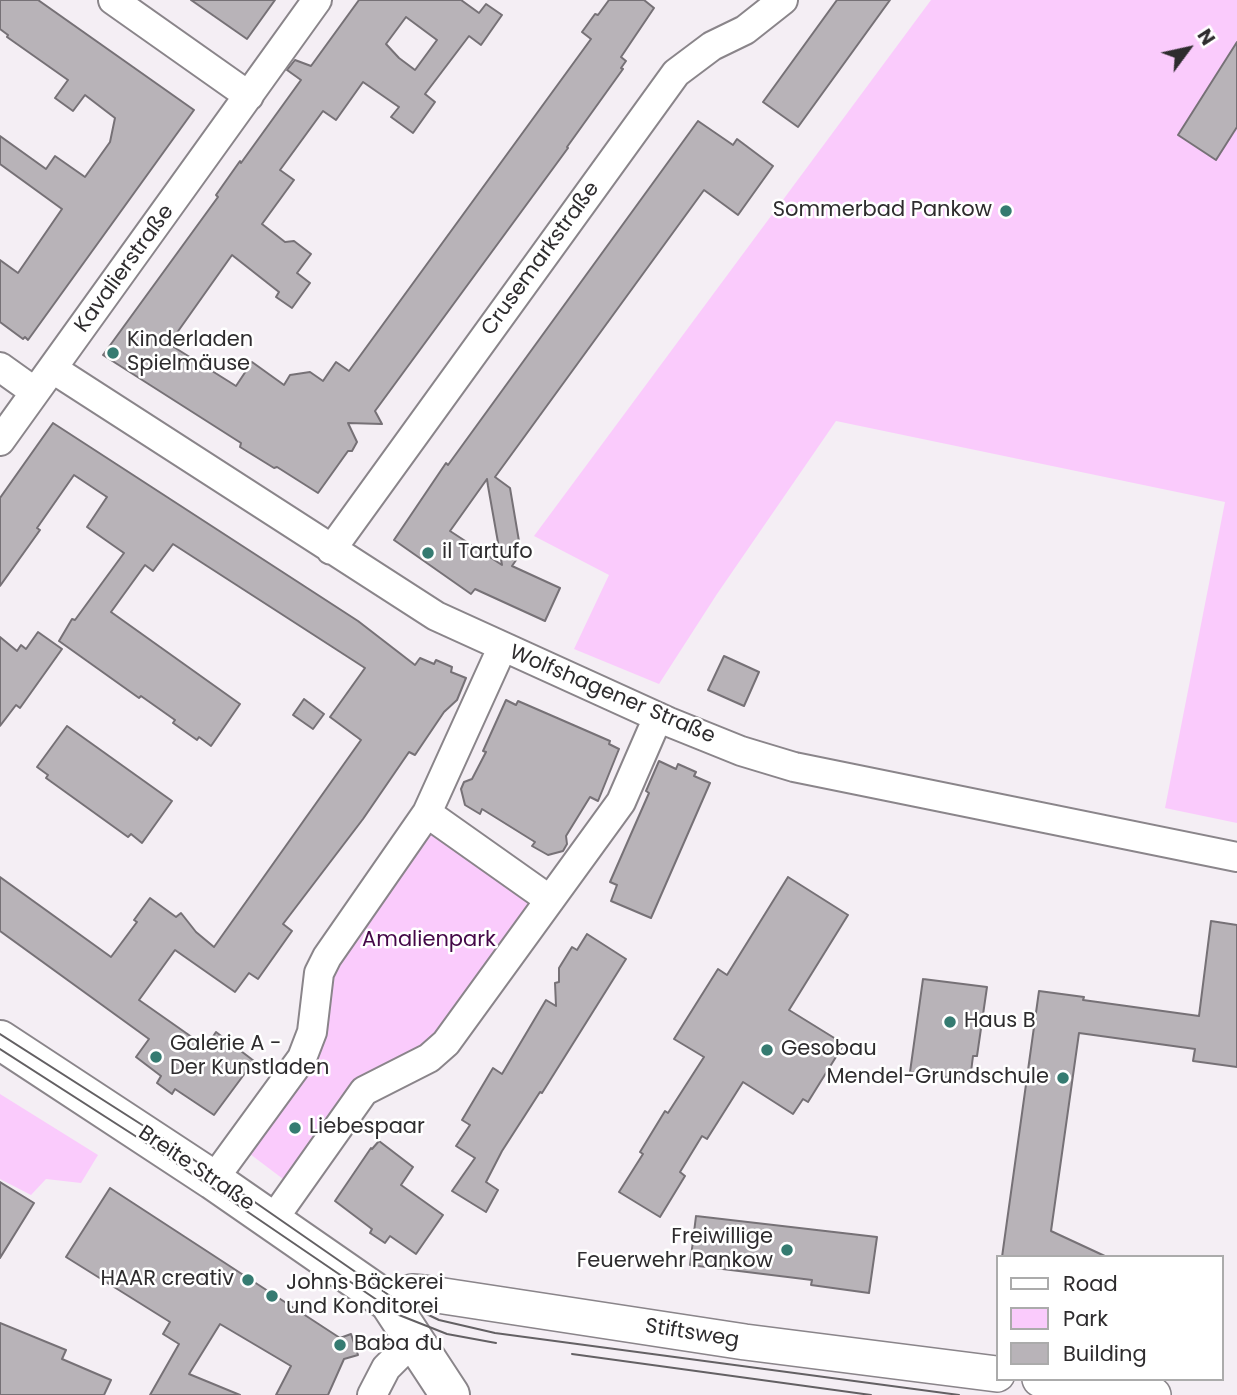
<!DOCTYPE html>
<meta charset="utf-8">
<style>
body{margin:0}
#map{position:relative;width:1237px;height:1395px;overflow:hidden;background:#f4eef4;font-family:Poppins,sans-serif}
canvas{display:block}
.legend{position:absolute;left:996px;top:1255px;width:228px;height:126px;box-sizing:border-box;background:#fff;border:2px solid #ababab;margin:0;padding:9px 12px;list-style:none;font-size:21px;color:#2e2c2e}
.legend li{display:flex;align-items:center;gap:14px;height:35px}
.legend b{width:35px;border:2px solid #ababab}
.north{position:absolute;left:1153px;top:14px;width:70px;height:70px;-webkit-text-stroke:5px #fff;paint-order:stroke;rotate:57deg;font-size:19px;font-weight:700;line-height:28px;text-align:center;color:#2e2c2e}
.north::after{content:'';display:block;margin:auto;width:24px;height:32px;background:#2e2c2e;clip-path:polygon(50% 0,100% 100%,50% 72%,0 100%)}
</style>
<div id="map">
<canvas width="1237" height="1395"></canvas>
<ul class="legend">
<li><b style="height:9px;background:#fff"></b>Road</li>
<li><b style="height:19px;background:#facbfc"></b>Park</li>
<li><b style="height:19px;background:#b8b3b8"></b>Building</li>
</ul>
<div class="north">N</div>
</div>
<script>
const ctx = document.querySelector('canvas').getContext('2d');
ctx.lineJoin = 'round';
function paint(path, color) {
  ctx.fillStyle = color;
  ctx.fill(path, 'evenodd');
}
function shape(rows) {
  const path = new Path2D();
  for (const r of rows) {
    path.moveTo(r[0], r[1]);
    for (let i = 2; i < r.length; i += 2) path.lineTo(r[i], r[i + 1]);
  }
  return path;
}
function strokePath(path, color, width, dash) {
  ctx.strokeStyle = color;
  ctx.lineWidth = width;
  ctx.lineCap = dash ? 'butt' : 'round';
  ctx.setLineDash(dash || []);
  ctx.stroke(path);
}
function label(font, color, halo, rows, align = 'center') {
  ctx.font = font + ' Poppins,sans-serif';
  ctx.lineWidth = 5;
  ctx.setLineDash([]);
  ctx.textBaseline = 'middle';
  ctx.strokeStyle = halo;
  ctx.fillStyle = color;
  for (const [text, x, y, turn = 0] of rows) {
    ctx.save();
    ctx.translate(x, y);
    ctx.rotate((+turn || 0) * Math.PI / 180);
    ctx.textAlign = isNaN(turn) ? turn : align;
    if (halo) ctx.strokeText(text, 0, 0);
    ctx.fillText(text, 0, 0);
    ctx.restore();
  }
}
paint(shape([
 [931,0,1237,0,1237,823,1165,808,1225,502,836,421,717,594,659,684,574,649,609,575,534,536],
 [429,831,533,903,438,1039,287,1182,250,1154,311,1069,329,984,335,966],
 [0,1094,98,1155,81,1183,46,1179,31,1195,0,1179]
]), '#facbfc');
const building = shape([
 [0,0,38,0,194,110,28,340,25,337,23,339,0,322,0,260,18,273,62,209,0,164,0,136,46,169,55,156,85,177,110,142,115,118,85,95,73,111,55,98,68,80,7,37,8,35,0,29,0,0],
 [191,0,275,0,247,39,191,0],
 [359,0,461,0,479,13,486,4,502,15,481,45,469,36,425,94,435,102,413,133,391,117,399,107,363,82,336,120,323,111,280,170,294,180,262,224,285,242,294,241,311,254,297,273,310,283,292,308,276,297,279,292,232,255,169,344,236,386,252,362,284,385,290,375,310,372,323,381,336,362,349,371,591,39,582,32,595,14,598,15,609,0,644,0,654,8,621,57,626,61,621,68,623,69,567,147,568,148,375,411,382,424,348,423,357,442,352,451,348,451,318,493,277,467,274,468,240,447,241,443,103,355,218,197,216,195,240,161,241,163,301,80,287,70,295,60,311,66,359,0],
 [406,17,437,40,415,70,399,58,386,44,406,17],
 [837,0,890,0,798,127,763,102,837,0],
 [1237,42,1237,127,1216,160,1178,135,1237,42],
 [698,121,733,145,737,139,773,166,738,215,704,190,495,477,510,488,521,553,512,566,560,588,545,621,475,589,471,594,394,540,446,463,448,465,698,121],
 [487,479,488,486,502,565,450,531,487,479],
 [53,423,358,621,415,665,420,658,434,664,436,660,452,667,451,672,466,678,457,700,444,712,415,755,409,752,363,819,283,924,292,931,258,979,249,973,235,992,175,950,139,1000,206,1047,216,1032,254,1061,214,1115,175,1089,172,1094,157,1083,161,1076,136,1057,149,1039,0,931,0,877,111,957,137,922,134,920,150,898,176,917,181,913,196,932,214,947,361,740,330,717,365,668,173,544,153,571,145,565,111,612,240,704,211,746,199,737,197,740,173,723,175,720,141,696,139,698,59,641,72,619,75,620,124,553,87,527,107,497,74,475,37,528,40,530,0,586,0,498,53,423],
 [38,632,62,649,20,708,16,705,0,726,0,637,17,651,21,645,26,649,38,632],
 [724,656,759,672,744,706,708,690,724,656],
 [304,699,324,714,313,729,293,715,304,699],
 [506,700,516,705,518,701,548,714,610,741,609,744,619,749,598,801,590,797,566,836,567,844,563,851,548,855,532,846,535,842,482,809,480,814,465,805,461,789,464,782,472,779,486,752,483,751,506,700],
 [67,726,172,801,142,843,131,834,128,837,46,778,48,775,37,767,67,726],
 [659,761,676,769,678,764,696,772,694,776,710,783,651,918,611,901,617,885,610,882,649,793,646,791,659,761],
 [788,877,848,915,789,1010,844,1044,808,1102,803,1099,793,1114,743,1082,707,1139,702,1136,680,1172,685,1176,660,1217,619,1192,643,1154,640,1152,665,1111,668,1113,704,1057,674,1039,718,969,727,975,788,877],
 [1211,921,1237,925,1237,1067,1193,1061,1195,1049,1079,1033,1051,1231,1107,1257,1002,1257,1039,991,1084,997,1083,1000,1199,1016,1211,921],
 [587,934,626,959,542,1093,540,1092,502,1151,486,1182,498,1190,486,1212,452,1191,475,1158,456,1146,470,1125,462,1120,493,1068,502,1074,546,1000,556,1006,555,983,559,982,559,968,572,947,577,950,587,934],
 [923,979,987,987,977,1056,973,1056,970,1080,910,1072,923,979],
 [379,1141,413,1167,401,1185,443,1215,416,1254,390,1236,385,1243,370,1233,372,1229,335,1201,371,1148,372,1149,379,1141],
 [0,1182,34,1203,0,1258,0,1182],
 [110,1188,340,1338,351,1334,358,1355,344,1359,328,1395,276,1395,291,1366,220,1324,189,1374,240,1395,150,1395,179,1344,163,1334,170,1322,66,1257,110,1188],
 [696,1216,877,1237,869,1293,811,1285,812,1280,690,1265,696,1216],
 [0,1323,66,1350,62,1359,111,1380,104,1395,0,1395,0,1323]
]);
paint(building, '#b8b3b8');
strokePath(building, '#767176', 2);
const minor = shape([
 [113,0,249,96],
 [0,367,35,392],
 [53,369,436,616,669,722,741,751,794,767,1237,857],
 [0,441,317,0],
 [331,550,676,73,712,46,745,30,783,0],
 [427,813,550,900],
 [213,1180,302,1058,312,1032,319,973,327,957,427,813,502,648],
 [272,1221,364,1091,429,1058,446,1043,621,802,658,717],
 [372,1395,386,1368,399,1355,415,1344]
]);
const tertiary = shape([
 [389,1302,412,1292,424,1293,745,1342,997,1374],
 [1040,1379,1153,1395]
]);
const secondary = shape([
 [0,1040,213,1180,389,1302,450,1395]
]);
strokePath(minor, '#8a858a', 32);
strokePath(tertiary, '#8a858a', 38);
strokePath(secondary, '#8a858a', 42);
strokePath(minor, '#fff', 28);
strokePath(tertiary, '#fff', 35);
strokePath(secondary, '#fff', 38);
strokePath(shape([
 [0,1034,161,1137,393,1298,439,1320,495,1333,959,1395],
 [0,1049,154,1148,399,1315,447,1334,496,1343],
 [572,1354,871,1395]
]), '#636063', 2);
for (const [x, y, r, color] of [
 [1006,211,7,"#357b71"],
 [113,353,7,"#357b71"],
 [428,553,7,"#357b71"],
 [950,1022,7,"#357b71"],
 [767,1050,7,"#357b71"],
 [156,1057,7,"#357b71"],
 [1063,1078,7,"#357b71"],
 [295,1128,7,"#357b71"],
 [787,1250,7,"#357b71"],
 [248,1280,7,"#357b71"],
 [272,1296,7,"#357b71"],
 [340,1345,7,"#357b71"]
]) {
  const dot = new Path2D();
  dot.arc(x, y, r, 0, 2 * Math.PI);
  ctx.fillStyle = color;
  ctx.fill(dot);
  strokePath(dot, '#fff', 2.5);
}
label('21px', '#2e2c2e', '#fff', [
 ["Sommerbad Pankow",992,211,"right"],
 ["Kinderladen",127,341],
 ["Spielmäuse",127,365],
 ["il Tartufo",442,553],
 ["Haus B",964,1022],
 ["Galerie A -",170,1045],
 ["Der Kunstladen",170,1069],
 ["Gesobau",781,1050],
 ["Mendel-Grundschule",1049,1078,"right"],
 ["Liebespaar",309,1128],
 ["Freiwillige",773,1238,"right"],
 ["Feuerwehr Pankow",773,1262,"right"],
 ["HAAR creativ",234,1280,"right"],
 ["Johns Bäckerei",286,1284],
 ["und Konditorei",286,1308],
 ["Baba đu",354,1345]
], 'left');
label('21px', '#2e2c2e', '#fff', [
 ["Crusemarkstraße",541,259,-54],
 ["Kavalierstraße",125,269,-54],
 ["Wolfshagener Straße",612,695,23],
 ["Breite Straße",196,1169,34],
 ["Stiftsweg",692,1334,9]
]);
label('21px', '#440748', '#fff', [
 ["Amalienpark",429,941]
]);
</script>
